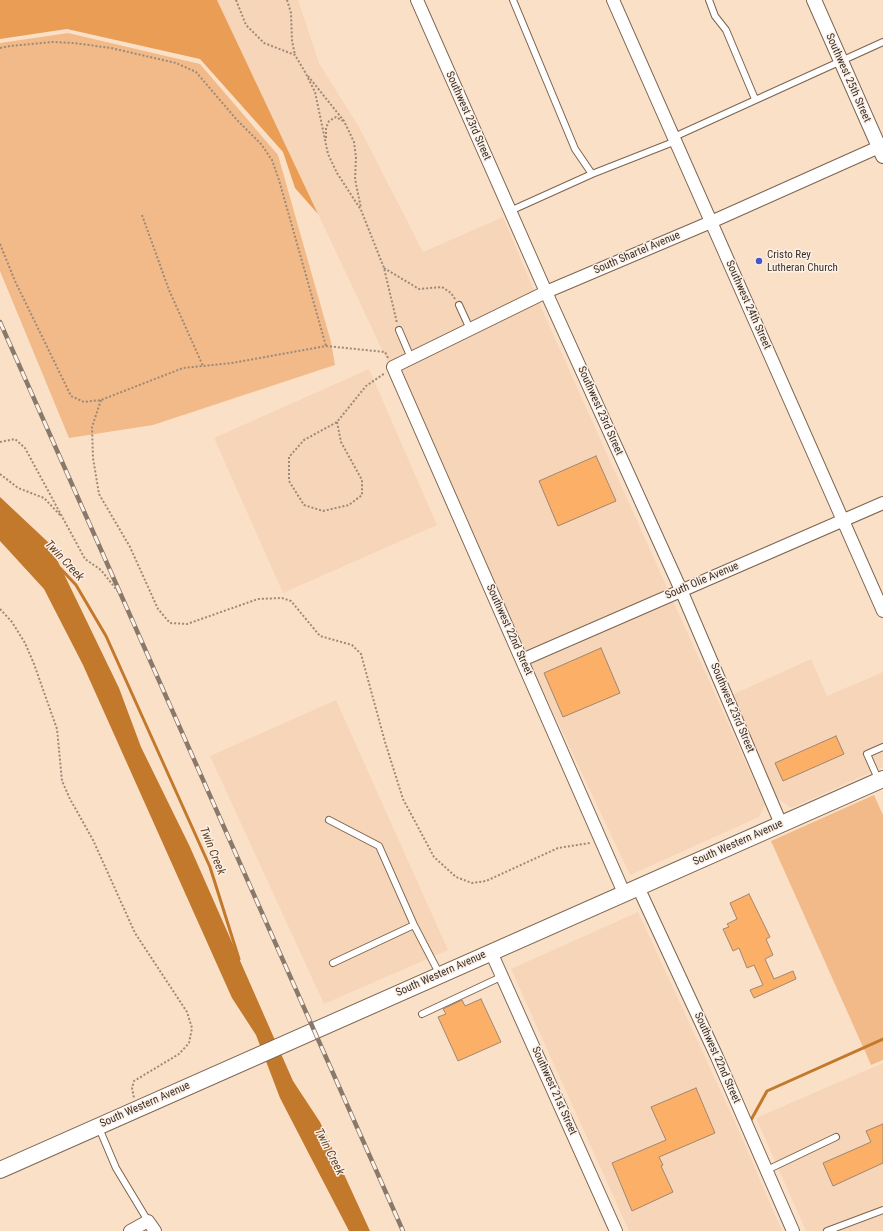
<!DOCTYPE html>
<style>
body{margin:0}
canvas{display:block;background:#fbe0c8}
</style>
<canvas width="883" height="1231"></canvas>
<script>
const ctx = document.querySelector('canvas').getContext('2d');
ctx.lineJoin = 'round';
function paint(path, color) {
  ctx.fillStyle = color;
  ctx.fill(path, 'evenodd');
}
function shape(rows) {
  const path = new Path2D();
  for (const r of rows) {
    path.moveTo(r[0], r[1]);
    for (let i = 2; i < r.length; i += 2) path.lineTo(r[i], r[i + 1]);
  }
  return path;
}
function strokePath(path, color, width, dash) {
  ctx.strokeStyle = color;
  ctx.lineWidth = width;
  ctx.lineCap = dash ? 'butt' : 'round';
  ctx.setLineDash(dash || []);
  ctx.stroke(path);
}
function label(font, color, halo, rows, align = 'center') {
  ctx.font = font + ' "Roboto Condensed",sans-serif';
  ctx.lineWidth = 3;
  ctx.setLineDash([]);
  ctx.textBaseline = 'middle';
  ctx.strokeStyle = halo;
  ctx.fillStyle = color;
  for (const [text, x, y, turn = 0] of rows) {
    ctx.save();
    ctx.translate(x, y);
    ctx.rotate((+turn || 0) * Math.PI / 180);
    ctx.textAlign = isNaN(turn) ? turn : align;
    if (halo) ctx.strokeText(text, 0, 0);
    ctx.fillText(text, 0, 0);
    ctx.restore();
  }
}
paint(shape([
 [217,0,298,0,319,63,359,127,423,252,503,217,544,314,765,805,759,817,630,875],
 [369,369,437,525,283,593,214,438],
 [811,659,827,696,883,672,883,767,791,808,780,800,776,795,732,695],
 [336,700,448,950,324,1004,210,756],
 [638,912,735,1122,782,1231,629,1231,511,969],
 [883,1063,883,1231,806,1231,756,1118]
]), '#f7d5b8');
paint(shape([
 [68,33,200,64,278,155,331,342,335,365,153,425,69,438,0,271,0,43],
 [874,795,883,815,883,1038,863,1047,771,841],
 [883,1040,883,1060,871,1065,864,1049]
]), '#f2ba89');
paint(shape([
 [0,0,217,0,318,214,295,188,283,152,200,59,67,29,0,39]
]), '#ea9e55');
paint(shape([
 [0,497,49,543,119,688,141,747,190,847,293,1081,320,1122,370,1231,349,1231,310,1156,280,1098,256,1035,232,998,83,665,44,589,0,541]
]), '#c2792c');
strokePath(shape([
 [60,568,76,585,106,636,210,867,239,959],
 [751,1120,767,1091,883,1039]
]), '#c2792c', 3);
const building = shape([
 [596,456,616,501,558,526,539,481,596,456],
 [601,648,620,693,563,717,544,673,601,648],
 [836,736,844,754,783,781,775,763,836,736],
 [749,894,770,937,766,939,773,955,765,959,774,979,793,971,796,979,754,998,750,990,763,985,754,965,747,968,739,948,733,951,723,929,729,927,727,924,737,919,730,903,749,894],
 [481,999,501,1042,458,1061,438,1017,446,1014,443,1009,462,1000,465,1006,481,999],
 [696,1088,715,1133,659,1157,663,1165,661,1166,673,1192,632,1211,612,1163,666,1140,651,1107,696,1088],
 [883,1124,883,1163,833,1186,823,1163,871,1142,866,1131,883,1124]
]);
paint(building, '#fcaf66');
strokePath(building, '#a08771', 1);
const service = shape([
 [513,0,575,149,592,174],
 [709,0,715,16,726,30,755,99],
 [674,137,883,42],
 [510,211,592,174,676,141],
 [459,305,470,329],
 [399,330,411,358],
 [879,781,867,754,883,747],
 [329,820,379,846,414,925],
 [333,963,414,925,440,975],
 [422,1014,503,976],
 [99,1128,116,1168,148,1221],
 [767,1170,836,1137],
 [827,1231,883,1210]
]);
const minor = shape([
 [417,0,546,292,681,590,781,824],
 [613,0,883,611],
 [522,660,883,503],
 [638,887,717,1057,793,1231],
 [624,893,393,367,546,292,711,222,879,147],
 [491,952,616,1231],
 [130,1231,148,1221,155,1231]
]);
const tertiary = shape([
 [814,0,883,156]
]);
const secondary = shape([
 [0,1170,883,779]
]);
strokePath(service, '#7c644f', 8);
strokePath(minor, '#7c644f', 14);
strokePath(tertiary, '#7c644f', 16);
strokePath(secondary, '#7c644f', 18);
strokePath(shape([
 [236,0,246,25,264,43,295,55,305,72,315,92,328,154,337,173,361,210,384,268,397,323],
 [287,0,291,13,292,41,295,55],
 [0,48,10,46,53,42,74,43,111,48,176,63,196,72,237,120,261,144,272,160,279,180,326,346],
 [308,76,344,121,354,142,356,157,355,179,361,208],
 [326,138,326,128,329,121,336,117,343,121],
 [142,215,169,290,203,366],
 [0,244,15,281,71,396,84,402,101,400,183,368,232,363,326,346,385,352,388,358],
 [384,268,419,289,442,287,451,293,455,299],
 [101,400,92,427,93,458,99,494,130,547,158,609,170,623,187,624,258,599,282,598,291,601,320,636,352,645,361,654,385,742,403,799,434,857,456,877,472,883,486,881,558,848,590,843],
 [337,422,341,442,362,480,362,495,349,505,323,511,304,505,289,481,289,457,304,440,337,422,366,386,385,373],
 [0,442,15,439,25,448,85,559,101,570,123,598],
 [0,474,18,488,44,498,61,516],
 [0,609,12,622,25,643,34,664,57,729,62,781,70,799,93,840,135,933,187,1012,192,1028,189,1043,179,1054,134,1081,132,1088,134,1098]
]), '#9c8978', 2, [2, 2]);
strokePath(service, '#fff', 6);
strokePath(minor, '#fff', 12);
strokePath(tertiary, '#fff', 14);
strokePath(secondary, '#fff', 16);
const rail = shape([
 [0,322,403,1231]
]);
strokePath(rail, '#8a7869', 4.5);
strokePath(rail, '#fcf0e7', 3, [9]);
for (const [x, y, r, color] of [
 [759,261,4,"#4857cc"]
]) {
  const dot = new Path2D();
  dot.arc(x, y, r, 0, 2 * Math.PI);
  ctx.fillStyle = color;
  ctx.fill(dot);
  strokePath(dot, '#fcf0e7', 1.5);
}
label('11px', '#3b3027', '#fcf0e7', [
 ["Southwest 25th Street",848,78,66],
 ["Southwest 23rd Street",468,116,66],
 ["South Shartel Avenue",637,253,-23],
 ["Southwest 24th Street",748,305,66],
 ["Southwest 23rd Street",600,411,66],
 ["South Olie Avenue",702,581,-23],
 ["Southwest 22nd Street",509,630,66],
 ["Southwest 23rd Street",732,708,67],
 ["South Western Avenue",738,843,-24],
 ["South Western Avenue",441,974,-24],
 ["Southwest 22nd Street",717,1058,66],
 ["Southwest 21st Street",554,1091,66],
 ["South Western Avenue",145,1105,-24]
]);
label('11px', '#3b3027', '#fcf0e7', [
 ["Cristo Rey",767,255],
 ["Lutheran Church",767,268]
], 'left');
label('italic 12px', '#5f3f21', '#fcf0e7', [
 ["Twin Creek",64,561,47],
 ["Twin Creek",212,851,68],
 ["Twin Creek",329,1152,63]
]);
</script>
